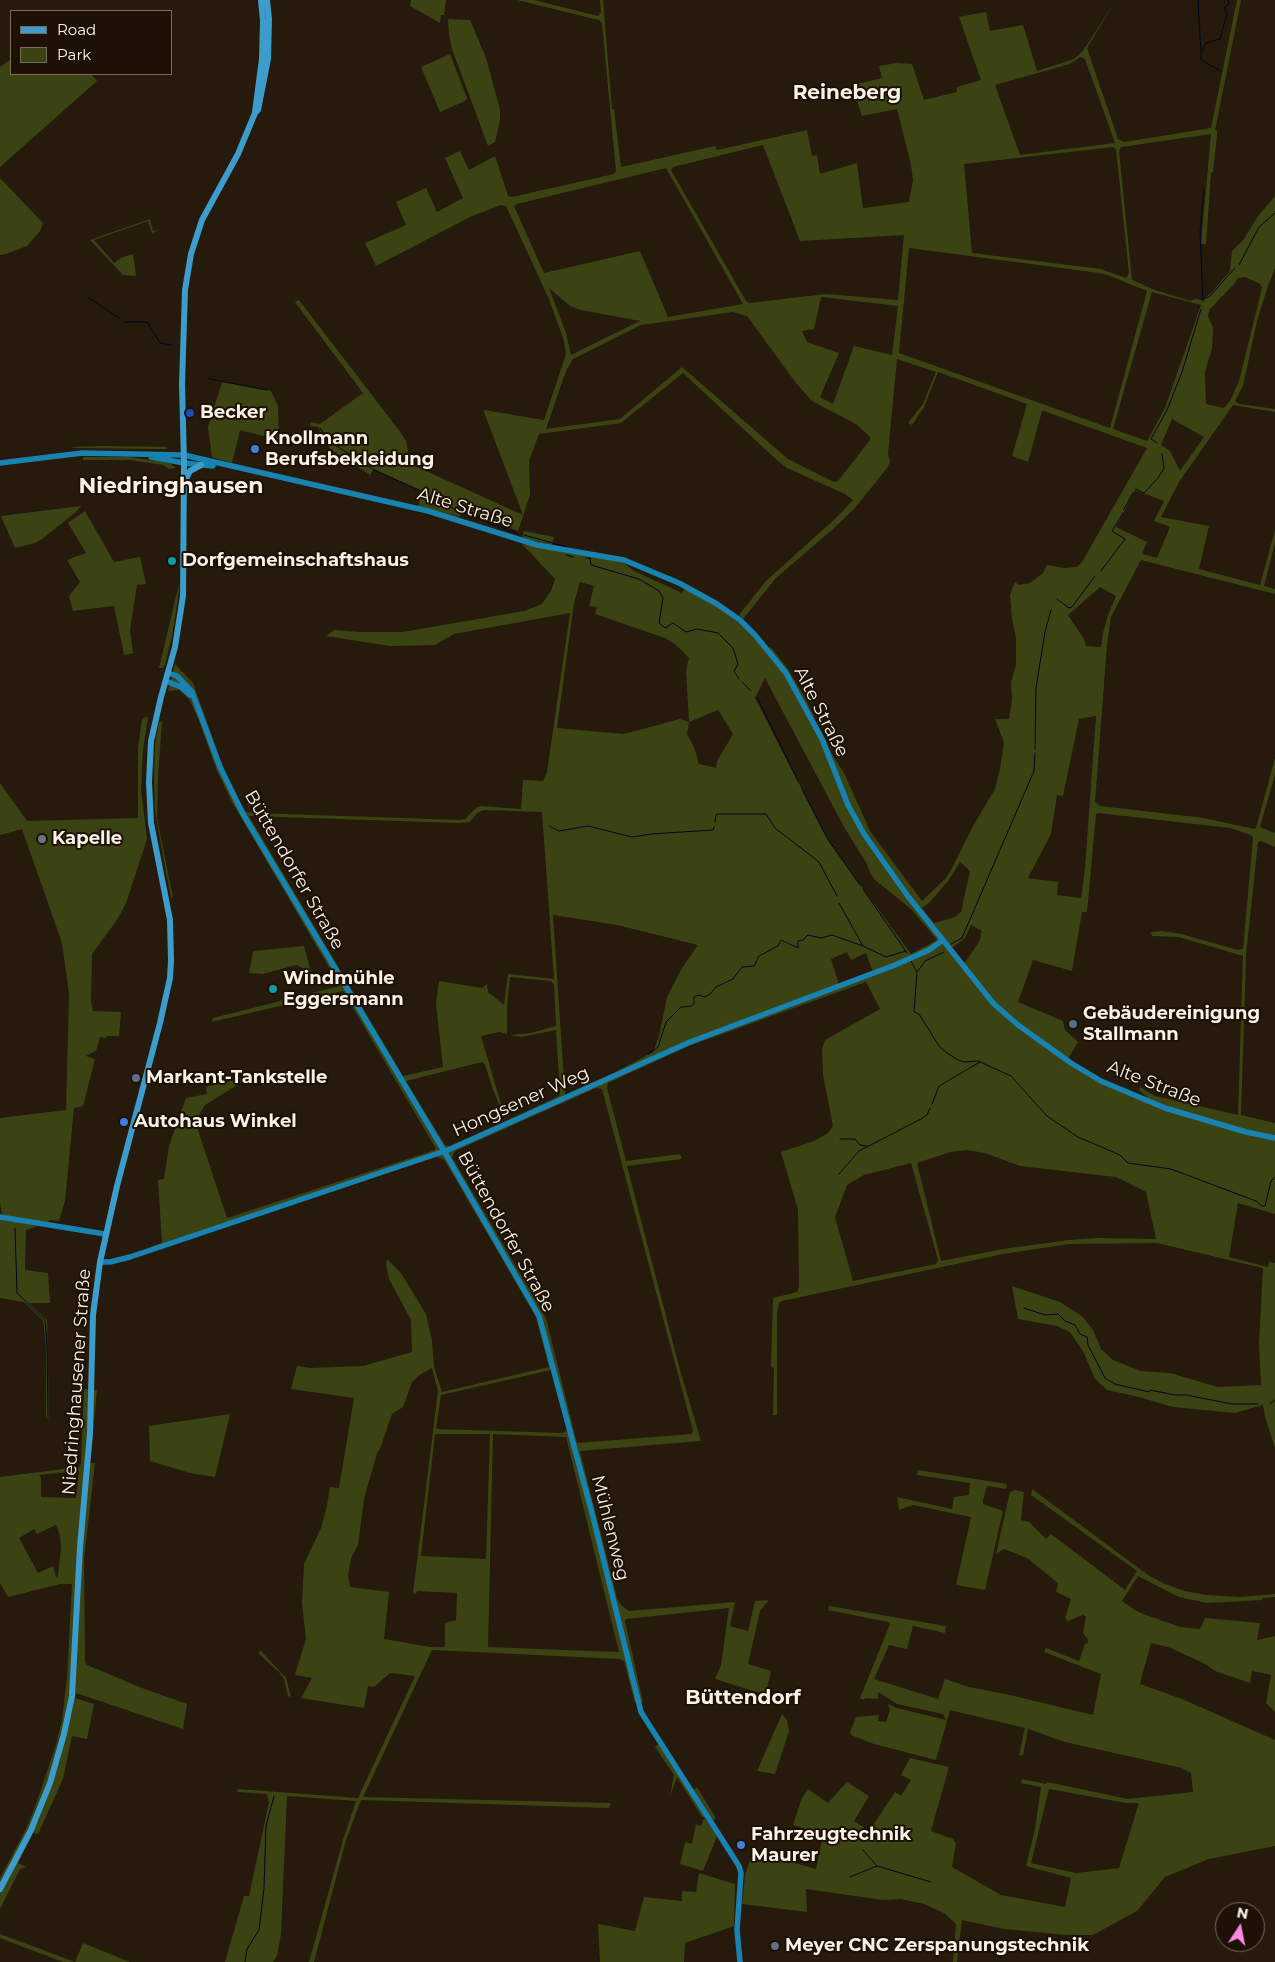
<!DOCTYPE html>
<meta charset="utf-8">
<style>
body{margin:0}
#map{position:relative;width:1275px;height:1962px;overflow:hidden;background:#251a0b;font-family:Montserrat,sans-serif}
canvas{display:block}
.legend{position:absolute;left:10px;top:10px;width:162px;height:65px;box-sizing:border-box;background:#1c1104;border:1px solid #756b5f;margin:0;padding:6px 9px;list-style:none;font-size:15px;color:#faf2e8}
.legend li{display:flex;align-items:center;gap:10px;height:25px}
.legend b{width:25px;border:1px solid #756b5f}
.north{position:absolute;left:1215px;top:1902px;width:50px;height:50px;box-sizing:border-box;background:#1c1104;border:1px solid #756b5f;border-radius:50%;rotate:11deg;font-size:14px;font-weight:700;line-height:20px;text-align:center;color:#faf2e8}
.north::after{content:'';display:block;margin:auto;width:18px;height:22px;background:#fd86e2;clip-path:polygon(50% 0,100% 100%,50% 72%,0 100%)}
</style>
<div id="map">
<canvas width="1275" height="1962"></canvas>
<ul class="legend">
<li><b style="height:6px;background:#3c9ccc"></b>Road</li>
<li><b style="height:14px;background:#3c4312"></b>Park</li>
</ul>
<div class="north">N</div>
</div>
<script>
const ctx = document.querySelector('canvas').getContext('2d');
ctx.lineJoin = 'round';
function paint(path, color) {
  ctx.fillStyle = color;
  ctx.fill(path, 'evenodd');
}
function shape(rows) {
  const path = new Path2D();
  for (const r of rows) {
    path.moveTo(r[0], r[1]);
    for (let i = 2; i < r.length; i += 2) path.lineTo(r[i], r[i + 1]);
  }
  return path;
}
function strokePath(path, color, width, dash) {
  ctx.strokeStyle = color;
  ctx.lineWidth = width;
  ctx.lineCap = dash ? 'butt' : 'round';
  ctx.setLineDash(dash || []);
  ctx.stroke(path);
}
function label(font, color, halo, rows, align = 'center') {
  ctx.font = font + ' Montserrat,sans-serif';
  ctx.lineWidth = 4;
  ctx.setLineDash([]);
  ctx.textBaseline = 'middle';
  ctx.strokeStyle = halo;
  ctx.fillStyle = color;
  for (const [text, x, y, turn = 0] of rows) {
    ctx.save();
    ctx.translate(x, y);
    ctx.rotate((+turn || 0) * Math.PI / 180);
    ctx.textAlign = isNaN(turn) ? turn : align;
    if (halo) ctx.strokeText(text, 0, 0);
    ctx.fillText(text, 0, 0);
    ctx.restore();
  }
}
paint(shape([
 [411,0,446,0,444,15,441,15,440,23,410,6],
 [517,0,534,0,598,16,601,12,600,0,603,0,612,109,614,109,621,167,715,146,717,150,807,130,812,156,817,155,820,174,857,163,863,208,909,202,913,180,911,165,897,109,862,116,852,85,882,78,879,66,897,63,912,64,924,100,957,92,957,87,981,80,959,17,986,12,990,31,1023,25,1037,71,1074,59,1083,51,1116,0,1087,48,1118,139,1124,142,1211,128,1237,0,1241,0,1215,130,1217,130,1217,136,1213,172,1211,173,1206,244,1201,244,1211,134,1121,147,1119,151,1132,280,1155,290,1190,301,1195,299,1202,300,1212,292,1230,271,1232,251,1244,239,1258,216,1275,196,1275,268,1268,286,1257,321,1243,386,1235,401,1239,404,1275,409,1275,412,1233,405,1179,482,1161,517,1209,526,1199,569,1260,585,1275,530,1275,543,1264,586,1275,589,1275,594,1141,560,1111,617,1107,645,1095,802,1100,806,1204,818,1254,829,1256,828,1275,758,1275,775,1260,827,1275,833,1275,847,1261,841,1258,842,1246,955,1241,1115,1275,1123,1275,1214,1238,1203,1229,1257,1268,1267,1269,1262,1275,1263,1275,1448,1265,1417,1263,1405,1235,1413,1173,1407,1139,1397,1107,1390,1095,1379,1084,1353,1070,1332,1057,1326,1018,1319,1012,1286,1060,1302,1082,1316,1093,1330,1101,1349,1113,1360,1141,1371,1170,1373,1218,1387,1261,1385,1259,1343,1263,1268,1157,1243,1069,1244,1003,1254,782,1301,779,1303,777,1312,777,1415,773,1415,774,1368,771,1367,773,1298,797,1292,799,1286,798,1210,781,1152,814,1141,828,1133,833,1126,823,1075,822,1049,825,1040,880,1009,866,982,689,1046,608,1083,607,1088,626,1161,680,1154,682,1159,627,1166,680,1370,701,1441,580,1451,617,1598,621,1605,629,1611,735,1602,730,1626,748,1631,755,1601,769,1600,760,1611,748,1664,771,1671,766,1692,763,1694,715,1679,721,1665,729,1608,626,1619,625,1621,643,1702,635,1703,624,1661,620,1659,432,1650,363,1797,611,1803,609,1808,361,1800,346,1840,314,1962,309,1962,343,1840,356,1801,287,1796,281,1934,277,1956,273,1962,225,1962,244,1896,249,1896,269,1802,267,1794,237,1792,238,1789,358,1798,415,1676,390,1673,374,1687,368,1686,364,1708,301,1698,312,1678,295,1675,306,1639,302,1603,304,1564,321,1528,327,1506,330,1487,339,1488,354,1398,291,1389,297,1366,311,1368,363,1366,412,1352,411,1320,389,1279,386,1265,387,1259,401,1273,426,1314,432,1340,434,1367,442,1392,549,1367,536,1317,445,1161,441,1158,436,1157,244,1220,150,1253,150,1247,162,1243,158,1180,164,1179,169,1146,186,1098,207,1094,206,1087,255,1075,267,1071,273,1065,267,1072,242,1082,205,1105,199,1115,197,1127,227,1218,435,1150,435,1147,343,991,212,1022,213,1018,340,986,232,802,217,771,198,718,189,699,179,690,168,691,175,664,193,683,222,764,233,791,246,812,253,813,460,820,465,819,477,807,481,806,521,809,523,780,543,781,547,772,570,613,454,634,435,645,390,646,326,636,334,630,359,632,403,632,524,611,542,604,551,591,555,579,522,544,580,555,582,551,619,557,619,561,625,564,634,571,678,591,681,593,685,589,723,610,738,622,770,653,770,646,788,669,804,696,833,756,844,773,870,831,922,901,946,878,951,870,973,826,995,789,1000,769,1004,743,995,719,1009,719,1012,699,1011,682,1016,665,1016,638,1012,619,1010,595,1015,582,1019,585,1030,583,1043,573,1047,565,1064,568,1077,567,1082,562,1147,448,1044,411,1042,411,1028,462,1012,456,1027,404,938,372,924,407,912,425,908,423,923,404,936,372,897,359,888,454,890,462,887,468,855,508,833,529,776,578,743,619,739,615,766,581,837,517,853,500,845,494,787,468,779,462,683,373,621,423,539,434,529,461,530,495,518,531,465,510,459,517,418,506,422,492,374,469,370,475,330,449,318,427,310,426,311,422,320,424,363,393,295,302,299,300,401,433,406,441,408,450,406,462,523,515,484,412,484,410,544,420,566,354,564,341,549,299,506,206,501,205,470,217,376,266,365,243,406,225,396,202,426,188,437,212,463,198,445,158,460,151,469,170,495,156,508,196,512,197,614,174,616,171,602,23,599,20],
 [1080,57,1085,59,1115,143,1020,155,995,85,1070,64],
 [763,145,800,241,904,235,898,300,826,294,749,303,746,301,671,170,673,167],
 [1113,147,1116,149,1129,273,1126,278,1101,269,972,253,964,164],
 [666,168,743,304,668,317,640,251,544,273,514,206,517,204],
 [909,248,1099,273,1108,275,1147,291,1110,428,899,353],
 [1245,277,1260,284,1262,288,1239,381,1230,401,1224,408,1206,404,1205,372,1212,348,1213,328,1208,316,1210,309,1234,284,1238,278],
 [549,288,570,306,581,310,640,321,571,355,566,333],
 [1152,292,1201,305,1165,408,1147,441,1113,429],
 [821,297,898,306,892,355,854,346,833,404,820,397,839,353,807,342,802,331,814,329],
 [733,312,747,316,796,383,812,401,856,424,870,437,870,440,838,481,834,482,788,459,682,367,620,419,546,429,566,371,573,359,641,325],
 [1172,419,1204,437,1180,471,1170,451,1161,445],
 [1135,490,1164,501,1154,521,1170,527,1157,558,1142,554,1147,542,1116,527],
 [580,582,594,586,589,606,597,607,595,614,665,638,675,644,689,658,686,671,689,722,680,719,624,734,557,728,574,603],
 [1100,587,1116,596,1108,615,1103,633,1101,647,1086,646,1084,639,1068,615],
 [765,678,844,827,867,864,870,873,875,880,911,909,937,940,911,954,829,842,755,698],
 [718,710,733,734,717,761,716,768,699,764,694,747,687,734,689,722],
 [1096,716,1085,868,1081,898,1057,895,1058,882,1028,878,1051,834,1057,795,1063,796,1079,719],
 [485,810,542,812,554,979,508,974,504,1005,488,992,487,984,482,988,439,981,436,1004,443,1067,403,1076,249,816,460,823,470,822,477,813],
 [1098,813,1204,825,1230,828,1251,835,1253,838,1243,949,1238,950,1181,934,1162,931,1151,932,1152,936,1179,937,1243,956,1238,1115,1155,1096,1140,1087,1139,1090,1148,1098,1100,1082,1067,1061,1078,1042,1065,1030,1063,1021,1018,1002,1033,960,1072,971,1082,912,1087,912,1096,814],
 [960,862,970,871,961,912,955,917,934,923,922,908,929,903,949,880],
 [553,915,617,925,698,945,682,968,667,997,659,1036,653,1052,610,1075,565,1095],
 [971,925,982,931,979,942,964,964,952,948,965,938],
 [847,952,851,960,866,953,873,972,839,985,831,959],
 [510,977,551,981,554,985,556,1026,531,1033,511,1035,521,1037,556,1030,560,1093,559,1096,506,1121,481,1036,499,1032,507,1034,507,1006],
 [482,1062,485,1064,492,1087,506,1121,450,1146,445,1145,406,1081],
 [596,1088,602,1089,693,1431,692,1434,577,1443,546,1318,452,1157,455,1151],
 [967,1150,985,1153,1020,1166,1116,1177,1146,1192,1156,1239,1096,1238,1069,1240,1003,1249,941,1261,917,1163,950,1152],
 [911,1163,938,1260,936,1264,853,1281,835,1217,847,1185,864,1175],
 [432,1368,438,1391,413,1593,416,1594,417,1591,457,1593,456,1620,445,1623,445,1647,430,1647,384,1639,389,1592,350,1587,348,1575,351,1558,358,1545,364,1499,377,1453,380,1449,392,1414,403,1407,412,1382,421,1374],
 [551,1370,567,1431,562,1433,436,1429,441,1395],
 [435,1434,490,1434,486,1559,421,1556],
 [493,1434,566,1437,619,1652,488,1647],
 [448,19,470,20,486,58,500,109,500,121,495,142,488,146,452,49,449,35],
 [450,54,467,98,465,101,440,112,421,67],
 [11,59,11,74,91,74,97,81,0,167,0,67],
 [0,178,43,223,40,231,27,246,6,254,0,255],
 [150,219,153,231,160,230,152,233,148,221,94,240,114,263,121,258,133,254,136,276,123,275,90,240],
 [222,382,271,391,278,406,279,440,240,430,232,463,212,457,208,427],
 [72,447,102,446,167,447,167,449,156,449,73,448],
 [83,457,130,457,169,463,176,468,169,469,163,465,130,460,83,460],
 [81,506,77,511,42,539,35,543,15,548,1,516],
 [85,511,114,562,140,557,146,584,137,585,130,630,133,653,129,654,124,655,114,606,73,611,69,596,80,582,67,560,86,553,68,523],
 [524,531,554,537,552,546,522,538],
 [179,584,179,591,172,637,165,664,163,668,159,668],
 [146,717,148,718,143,750,141,789,147,839,126,903,117,920,92,954,92,959,91,1001,93,1011,121,1012,119,1036,108,1036,105,1038,100,1037,96,1051,86,1056,95,1059,83,1106,74,1108,65,1201,59,1221,49,1220,48,1223,2,1215,0,1203,0,1118,66,1110,69,994,62,943,22,829,0,835,0,783,27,821,138,818,138,747,142,719],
 [159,722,162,722,158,776,157,818,173,898,171,897,165,867,155,811,154,776,155,744],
 [304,946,311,972,296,965,263,974,249,973,253,951],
 [0,1219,38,1226,26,1230,25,1270,48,1273,50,1303,29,1303,47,1320,49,1419,46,1418,46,1346,43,1320,24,1302,0,1298],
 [84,1389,97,1390,90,1463,95,1463,84,1559,85,1662,87,1665,142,1688,187,1704,183,1729,76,1693,75,1698,94,1704,87,1739,72,1736,63,1779,38,1834,33,1833,18,1863,26,1867,20,1869,0,1909,0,1878,27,1827,36,1804,56,1745,62,1720,67,1677,72,1584,60,1584,8,1597,0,1583,0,1477,79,1467,81,1464],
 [79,1471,76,1498,41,1497,41,1478,39,1475],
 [56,1525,60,1535,61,1548,58,1576,56,1577,53,1566,38,1573,19,1538,34,1529,37,1534],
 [230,1414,215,1477,190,1473,150,1461,149,1426],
 [918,1470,1007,1484,1006,1489,987,1486,983,1500,983,1504,1003,1511,985,1590,956,1585,971,1517,913,1505,899,1510,897,1497,952,1509,954,1497,969,1495,970,1483,917,1475],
 [1032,1489,1148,1575,1165,1584,1185,1591,1206,1595,1240,1597,1275,1594,1275,1597,1263,1598,1262,1600,1207,1603,1179,1597,1138,1576,1122,1601,1138,1612,1180,1627,1200,1629,1205,1618,1260,1623,1257,1640,1275,1636,1275,1712,1266,1703,1271,1675,1252,1671,1250,1683,1215,1671,1207,1665,1171,1648,1151,1643,1140,1684,1182,1699,1275,1740,1275,1846,1209,1859,1165,1877,1137,1911,1093,1935,1066,1935,1004,1929,962,1920,957,1962,953,1962,956,1924,944,1913,924,1904,901,1899,883,1900,806,1889,807,1912,742,1904,745,1875,752,1854,784,1860,816,1869,823,1835,793,1825,801,1800,808,1789,828,1803,847,1782,869,1796,854,1821,869,1831,895,1792,901,1796,911,1780,901,1775,910,1758,949,1767,931,1831,953,1839,956,1843,952,1867,1001,1895,1065,1907,1071,1878,1026,1866,1035,1829,1041,1787,1021,1783,1022,1779,1046,1784,1047,1782,1128,1799,1193,1792,1191,1773,1182,1768,1065,1742,1028,1729,1023,1755,1019,1755,1025,1728,950,1710,936,1760,874,1744,851,1735,850,1732,856,1717,879,1715,878,1721,886,1722,890,1710,888,1704,897,1708,946,1720,943,1714,897,1704,878,1692,878,1699,865,1698,864,1700,860,1698,890,1624,888,1622,828,1610,829,1606,946,1626,945,1633,913,1626,907,1649,889,1645,874,1679,938,1699,945,1679,969,1687,1010,1695,1093,1715,1101,1674,1044,1652,1046,1648,1079,1661,1085,1644,1087,1644,1088,1640,1083,1633,1086,1617,1083,1615,1068,1621,1065,1618,1071,1599,1056,1592,1058,1583,1027,1558,1004,1549,996,1554,1010,1492,1015,1490,1024,1492,1021,1520,1029,1522,1046,1539,1051,1534,1125,1590,1137,1571,1031,1495],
 [1049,1789,1126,1803,1139,1803,1119,1868,1076,1873,1031,1863],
 [260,1650,286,1678,291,1697,288,1696,284,1679,279,1672,259,1654],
 [782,1714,787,1720,789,1731,775,1774,757,1771],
 [657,1745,659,1745,706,1817,702,1817,677,1777,670,1796,674,1775,655,1747],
 [697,1787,716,1818,713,1820,694,1790],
 [704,1818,717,1836,703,1871,680,1864,685,1842,692,1844,696,1824,701,1826],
 [699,1873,735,1884,734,1926,685,1943,684,1962,600,1962,598,1924,635,1931,644,1897,682,1901,682,1891,696,1892],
 [0,1934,75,1962,83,1943,130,1962,63,1962,0,1938]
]), '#3c4312');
strokePath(shape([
 [1198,0,1201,52],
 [1221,71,1201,60,1201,54,1206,43,1220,39,1227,14,1224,8,1229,4,1228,0],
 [1239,265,1259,227,1275,213],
 [89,298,119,318],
 [1202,300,1210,296,1235,268],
 [1203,301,1200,232,1204,189],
 [124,322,147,322,160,343,172,345],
 [209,379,267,390],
 [320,428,329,441,374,470,428,494],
 [1157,443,1151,439,1167,410,1182,372,1201,309],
 [1136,489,1144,493,1158,478,1164,468,1162,454],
 [431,496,458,511,516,533],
 [1124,509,1133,493],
 [524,535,567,547],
 [566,555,573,557],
 [586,558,590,558,591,565,639,579,659,591,663,598,659,623,665,628,673,623,686,632,697,629,718,633,733,648,738,664,734,671,739,679],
 [1101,571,1125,539,1112,531,1123,513],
 [1057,599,1069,608,1072,607,1095,576],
 [742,682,751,691],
 [757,697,798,781],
 [1035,749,1036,688,1045,632,1051,610],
 [802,789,827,838,860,885],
 [715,822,716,815,718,814,766,814,775,828,819,862,837,896],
 [549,826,559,831,588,826,632,837,651,834,713,830,714,827],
 [863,889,907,953],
 [839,903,863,946,886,957,906,951],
 [951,944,962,938,1034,771,1035,753],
 [911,961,917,972,914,1012,919,1014,939,1046,947,1053,958,1060,965,1062,978,1061,1011,1076,1047,1116,1078,1137,1120,1155,1128,1163,1171,1169,1256,1201,1262,1206,1265,1206,1271,1181,1275,1177],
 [918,971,925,961,944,952],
 [648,1054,658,1047,666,1022,681,1007,691,1006,694,1004,694,997,698,995,705,997,710,994,716,987,733,979,742,967,754,966,759,956,778,946,781,940,798,948,798,941,803,940,808,935,821,938,832,935,863,946],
 [932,1104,939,1086,980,1062],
 [840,1139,855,1139,860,1145,867,1146],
 [839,1174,859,1151,921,1119,927,1115,930,1108],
 [15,1228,17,1293,45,1320,47,1345,48,1418],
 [1024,1308,1045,1315,1058,1314,1065,1321,1075,1325,1080,1334,1087,1337,1088,1345,1105,1378,1115,1384,1149,1392,1150,1390,1175,1395,1186,1395,1232,1404,1258,1404],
 [1270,1404,1275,1400],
 [863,1850,877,1866,931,1882],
 [850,1877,877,1866],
 [245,1962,247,1949,259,1930,264,1888,266,1826,274,1796]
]), '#000621', 1);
strokePath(shape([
 [151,457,184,463,213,466],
 [0,463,82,453,184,455,428,511,537,545,624,560,679,583,717,604,740,620,755,635,786,673,822,739,848,805,864,834,907,895,993,1003,1018,1025,1071,1063,1101,1081,1165,1108,1246,1132,1275,1138],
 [168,673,177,676,192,692,220,767,243,814,444,1151,539,1316,593,1517,641,1712,739,1866,741,1873,737,1930,740,1962],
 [166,681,181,687,190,695],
 [0,1217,105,1234],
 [100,1262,110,1262,130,1257,448,1150,690,1042,895,965,929,950,943,940]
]), '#1882b0', 5.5);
strokePath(shape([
 [255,112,262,59,263,21,261,0],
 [185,481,190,471,201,465],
 [0,1889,31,1830,50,1783,64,1734,72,1696,80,1547,90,1433,93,1315,100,1262,117,1186,160,1023,170,978,171,961,170,920,151,823,149,782,151,741,161,697,175,647,183,596,184,463,182,384,185,290,191,254,202,220,238,154,255,113,258,110,268,59,269,19,267,0]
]), '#3c9ccc', 6);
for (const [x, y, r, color] of [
 [190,413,5,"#1a4fb4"],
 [255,449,5,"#3f7fe0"],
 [172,561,5,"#0f9aa8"],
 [42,839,5,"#6b7280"],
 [273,989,5,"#0f9aa8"],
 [1073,1024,5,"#5c6f8a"],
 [136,1078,5,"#5c6f8a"],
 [124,1122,5,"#3f7fe0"],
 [741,1845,5,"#3f7fe0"],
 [775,1946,5,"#5c6f8a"]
]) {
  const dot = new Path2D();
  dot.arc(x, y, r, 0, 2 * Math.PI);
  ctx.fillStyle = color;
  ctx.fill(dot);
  strokePath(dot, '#1c1104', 2);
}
label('bold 18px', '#faf2e8', '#1c1104', [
 ["Becker",200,413],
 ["Knollmann",265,439],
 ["Berufsbekleidung",265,460],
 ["Dorfgemeinschaftshaus",182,561],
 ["Kapelle",52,839],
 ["Windmühle",283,979],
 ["Eggersmann",283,1000],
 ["Gebäudereinigung",1083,1014],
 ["Stallmann",1083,1035],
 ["Markant-Tankstelle",146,1078],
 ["Autohaus Winkel",134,1122],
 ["Fahrzeugtechnik",751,1835],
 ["Maurer",751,1856],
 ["Meyer CNC Zerspanungstechnik",785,1946]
], 'left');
label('18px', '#faf2e8', '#1c1104', [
 ["Alte Straße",465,508,17],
 ["Alte Straße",821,712,63],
 ["Büttendorfer Straße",294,870,60],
 ["Alte Straße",1154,1084,21],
 ["Hongsener Weg",521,1102,-24],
 ["Büttendorfer Straße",506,1232,61],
 ["Niedringhausener Straße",77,1382,-86],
 ["Mühlenweg",610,1528,76]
]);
label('bold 20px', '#faf2e8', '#1c1104', [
 ["Reineberg",847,93],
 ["Büttendorf",743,1698]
]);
label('bold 22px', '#faf2e8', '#1c1104', [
 ["Niedringhausen",171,487]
]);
</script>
